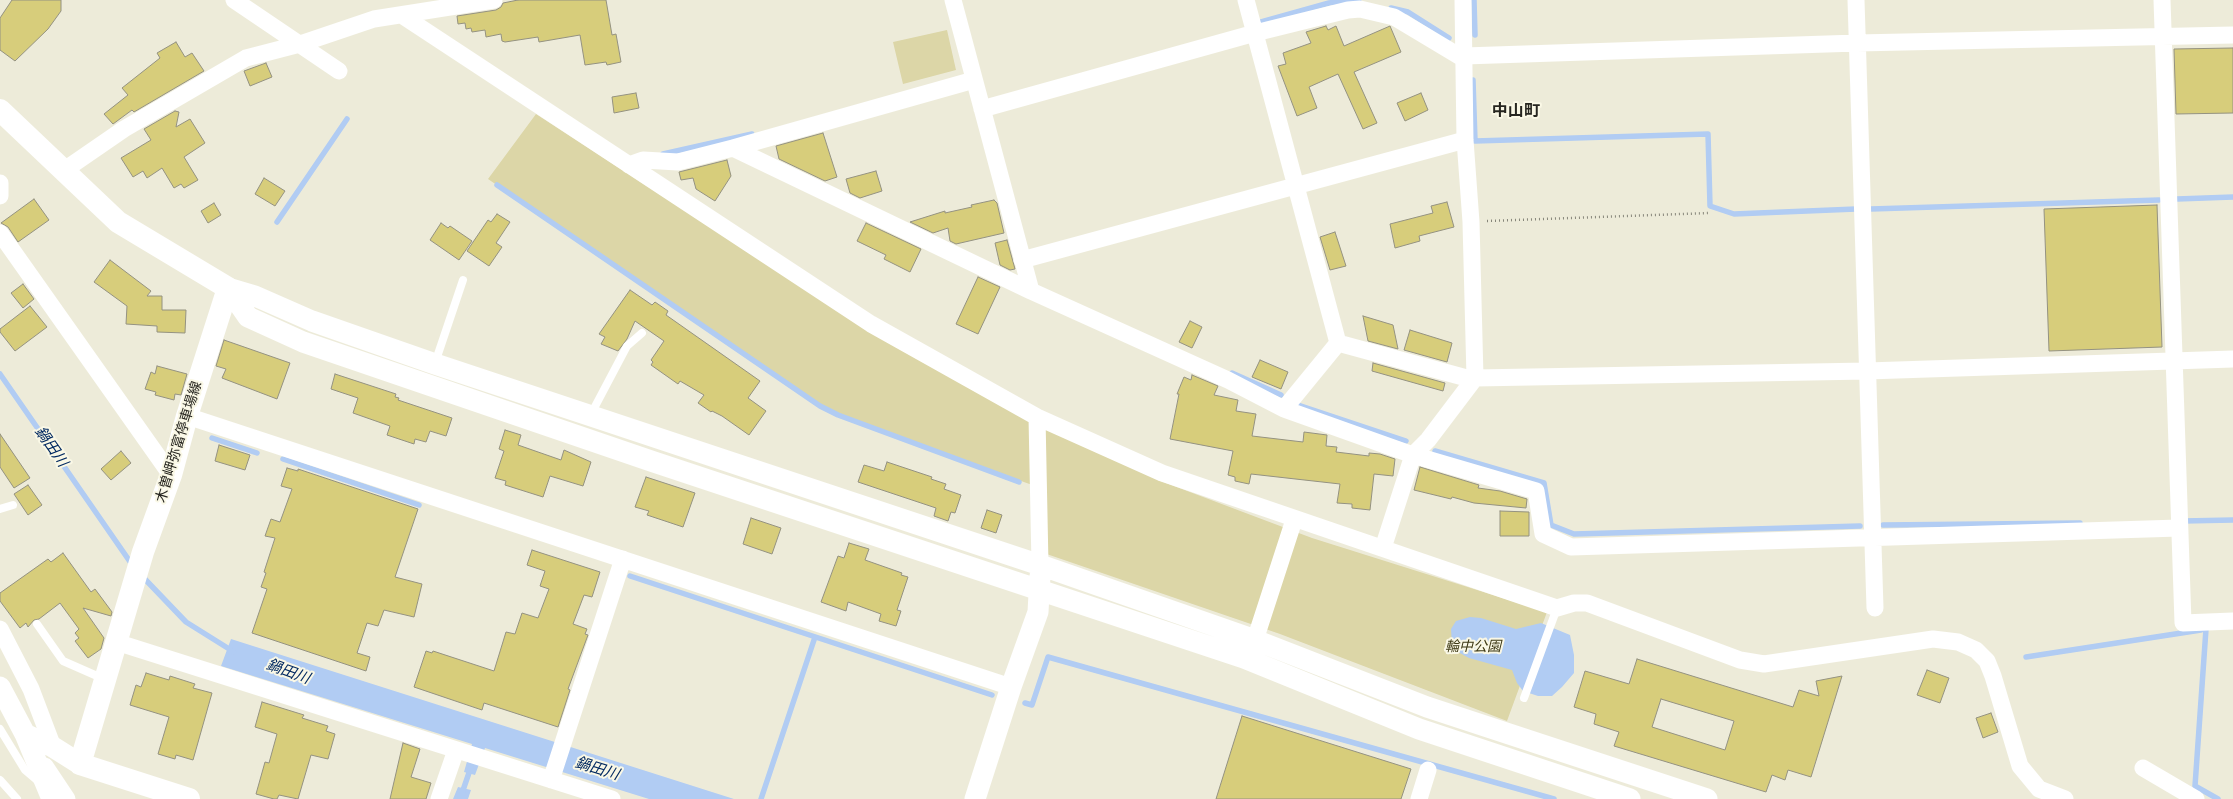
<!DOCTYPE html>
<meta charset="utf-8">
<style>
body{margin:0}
canvas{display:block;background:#edebd9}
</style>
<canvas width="2233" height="799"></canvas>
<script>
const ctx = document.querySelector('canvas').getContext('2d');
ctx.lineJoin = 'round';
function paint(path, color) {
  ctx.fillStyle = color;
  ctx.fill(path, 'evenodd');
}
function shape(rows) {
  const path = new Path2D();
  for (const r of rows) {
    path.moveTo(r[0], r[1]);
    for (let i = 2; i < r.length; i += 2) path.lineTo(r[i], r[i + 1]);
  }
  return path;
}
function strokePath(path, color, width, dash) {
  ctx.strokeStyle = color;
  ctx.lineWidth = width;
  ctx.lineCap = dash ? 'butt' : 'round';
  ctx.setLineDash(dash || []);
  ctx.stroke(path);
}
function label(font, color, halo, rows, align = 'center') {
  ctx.font = font + ' "PT Serif","Noto Sans JP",serif';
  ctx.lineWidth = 4;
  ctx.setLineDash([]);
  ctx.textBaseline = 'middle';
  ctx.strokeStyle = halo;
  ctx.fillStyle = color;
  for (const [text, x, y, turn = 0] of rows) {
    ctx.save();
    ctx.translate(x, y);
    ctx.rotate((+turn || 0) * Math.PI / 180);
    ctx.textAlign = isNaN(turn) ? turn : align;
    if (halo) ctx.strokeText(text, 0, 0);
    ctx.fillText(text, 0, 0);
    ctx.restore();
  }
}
paint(shape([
 [947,30,956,70,903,84,893,42],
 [536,114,868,330,1158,480,1312,538,1547,612,1507,721,1280,634,1032,549,1035,486,838,415,820,406,488,179]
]), '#dcd6a7');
paint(shape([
 [1470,617,1481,618,1516,629,1541,623,1570,635,1574,655,1574,673,1562,687,1552,696,1538,696,1523,691,1517,683,1512,670,1469,658,1458,652,1452,645,1451,629,1456,621],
 [231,639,734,799,649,799,485,748,475,775,464,772,472,744,221,666],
 [458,787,471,790,468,799,453,799]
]), '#b1ccf3');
strokePath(shape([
 [1474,0,1475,35],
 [1391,8,1408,12,1449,38],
 [1261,22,1329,3,1349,0,1359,2],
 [1473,80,1475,141,1708,134,1710,206,1734,214,1856,209],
 [663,154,752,134],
 [497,185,820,406,838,415,1019,482],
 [2177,199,2233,197],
 [1871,209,2159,200],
 [277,222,347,119],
 [1232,373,1281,395],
 [0,374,133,566],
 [1295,404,1406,441],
 [212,438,257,453],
 [1435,451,1544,483,1551,525,1574,534,1860,526],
 [283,459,419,505],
 [2183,521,2233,520],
 [1883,525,2080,523],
 [141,575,186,622,234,652],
 [630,576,992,695],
 [2206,629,2195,786,2218,799],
 [2026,657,2201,630],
 [1025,703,1032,705,1048,657,1554,799],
 [460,799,471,767],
 [761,799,815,637]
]), '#b1ccf3', 5.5);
const building = shape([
 [12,0,61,0,61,11,48,29,15,61,0,50,0,18,12,0],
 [518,0,606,0,612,35,616,34,621,62,607,65,606,62,585,65,580,35,539,42,538,37,505,42,502,41,501,34,486,37,485,30,472,32,471,28,466,29,465,23,458,24,457,16,496,10,501,7,503,3,518,0],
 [1326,26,1328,30,1336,26,1344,46,1390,26,1401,52,1354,72,1377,123,1363,129,1338,74,1309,87,1317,108,1297,116,1278,66,1286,64,1283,53,1311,43,1306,32,1326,26],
 [176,42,185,57,192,53,204,71,134,112,132,110,113,124,104,114,128,95,122,88,160,58,157,53,176,42],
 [2233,48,2233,113,2176,114,2174,49,2233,48],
 [266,63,272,77,250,86,244,71,266,63],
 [636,93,639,108,614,113,612,97,636,93],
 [1421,93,1428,110,1405,121,1397,103,1421,93],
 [175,111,179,112,176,127,190,119,205,143,184,157,198,180,184,188,181,184,174,188,162,168,147,178,143,171,133,177,121,158,151,140,144,129,175,111],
 [823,133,837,177,825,181,779,159,776,146,823,133],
 [727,160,731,176,715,201,696,189,693,178,681,180,679,172,727,160],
 [876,171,882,191,860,198,850,193,846,179,876,171],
 [264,178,285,191,275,206,255,194,264,178],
 [34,199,49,220,18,242,8,227,1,223,34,199],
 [994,200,997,203,1004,233,956,244,950,241,948,228,933,233,910,222,945,211,945,213,972,207,971,205,994,200],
 [1447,202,1454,227,1419,236,1420,241,1395,248,1390,224,1433,213,1431,206,1447,202],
 [214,203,221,215,208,223,201,211,214,203],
 [2157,205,2162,347,2049,351,2044,209,2157,205],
 [497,214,510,222,496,243,502,247,489,266,467,251,488,220,491,222,497,214],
 [441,223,448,228,450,226,472,241,459,260,430,240,441,223],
 [866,223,921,249,910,272,884,259,886,255,857,241,866,223],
 [1335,232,1346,266,1330,270,1320,237,1335,232],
 [1007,240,1015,269,1010,270,1000,265,995,243,1007,240],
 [110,260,151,291,147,296,162,296,162,310,186,310,185,333,157,332,157,326,126,324,127,306,94,282,110,260],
 [978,277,1000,287,978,334,956,324,978,277],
 [23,284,34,299,23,308,11,293,23,284],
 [630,290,652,305,655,302,668,311,666,315,760,381,748,398,766,411,749,435,722,416,712,411,711,412,698,403,704,395,680,381,678,384,651,365,653,362,651,360,664,341,635,321,627,339,618,351,601,344,605,337,599,334,630,290],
 [30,306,47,327,15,351,0,332,0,329,30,306],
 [1363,316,1393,325,1398,349,1368,341,1363,316],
 [1190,321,1202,327,1192,348,1179,342,1190,321],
 [1410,330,1452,343,1447,362,1404,350,1410,330],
 [224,340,290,363,277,399,222,378,226,369,216,366,224,340],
 [1260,360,1288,372,1281,389,1252,377,1260,360],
 [1373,363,1445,383,1443,391,1372,371,1373,363],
 [157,366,187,374,181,395,175,394,174,400,155,395,156,392,145,389,151,372,155,374,157,366],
 [335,374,396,394,395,397,399,398,398,400,452,418,446,436,430,431,426,442,415,439,414,444,387,435,390,426,353,413,358,398,331,389,335,374],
 [1192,375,1218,386,1214,395,1238,400,1236,411,1256,414,1252,436,1303,442,1304,432,1327,435,1326,446,1337,447,1336,452,1369,456,1369,453,1380,454,1395,459,1393,476,1374,474,1370,510,1352,508,1352,504,1337,503,1340,484,1251,474,1249,484,1235,481,1235,477,1228,475,1233,451,1170,439,1179,394,1177,394,1184,377,1191,380,1192,375],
 [505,430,521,435,518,445,561,460,564,450,591,462,583,486,550,476,543,497,505,485,506,481,495,478,504,451,499,449,505,430],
 [0,434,30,478,14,488,0,467,0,434],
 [219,445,250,455,245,470,215,461,219,445],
 [121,451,131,463,111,480,101,469,121,451],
 [887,462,932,477,931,479,946,484,944,489,961,495,955,513,951,512,948,521,934,516,936,508,858,482,864,465,884,471,887,462],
 [1420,467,1479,485,1478,488,1500,491,1527,499,1526,508,1474,503,1452,497,1451,499,1414,490,1420,467],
 [287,468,298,471,298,469,418,509,395,577,422,584,414,617,384,610,378,626,367,623,357,653,370,657,366,671,252,633,267,589,261,587,266,573,264,572,275,538,265,536,271,519,280,522,292,489,281,486,287,468],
 [646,477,695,493,683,527,647,515,649,511,635,507,646,477],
 [28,485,42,505,28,515,14,494,28,485],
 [987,510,1002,515,996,533,981,528,987,510],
 [1500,511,1529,512,1529,536,1500,536,1500,511],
 [751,518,781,528,772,554,743,544,751,518],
 [849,543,869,549,865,560,902,573,901,575,908,577,897,610,901,611,896,626,879,621,881,614,848,602,846,611,821,602,838,556,844,558,849,543],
 [532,550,600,572,592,597,584,595,573,624,587,629,585,634,588,635,568,689,570,690,558,727,484,703,482,710,414,687,426,651,432,653,433,651,494,671,506,632,515,634,522,613,538,618,549,589,540,586,545,571,527,565,532,550],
 [63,553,91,592,95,589,112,612,111,616,83,608,104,638,101,649,88,658,75,641,79,638,75,633,79,629,60,603,39,619,34,620,28,627,26,623,20,628,0,601,0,593,48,559,51,562,63,553],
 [1637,659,1793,707,1799,690,1819,696,1816,681,1842,676,1811,777,1788,770,1785,780,1772,775,1766,792,1614,746,1619,732,1594,724,1596,714,1574,707,1585,671,1629,684,1637,659],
 [1661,699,1734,721,1725,750,1652,727,1661,699],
 [1927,670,1949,678,1940,703,1917,695,1927,670],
 [146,673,169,680,170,676,195,684,193,688,212,693,193,760,176,755,175,759,158,754,169,717,130,705,136,685,141,687,146,673],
 [262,702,304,715,302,718,328,726,326,731,335,734,328,759,311,755,298,799,279,795,277,799,274,799,256,794,265,762,269,763,277,734,255,727,262,702],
 [1991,713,1998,732,1983,738,1976,718,1991,713],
 [1242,716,1411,769,1401,799,1216,799,1242,716],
 [403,743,420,749,411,777,431,783,426,799,390,799,403,743]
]);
paint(building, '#d7cd7b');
strokePath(building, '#949281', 1);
strokePath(shape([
 [1487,221,1710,213]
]), '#868579', 2.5, [1, 3]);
strokePath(shape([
 [435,363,463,280],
 [590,416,627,346,642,333],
 [0,509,13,505],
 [37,624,63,661,104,679],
 [1524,698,1557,608],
 [0,729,25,770,38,781],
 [0,780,17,799]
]), '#fff', 8);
strokePath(shape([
 [234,0,339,71],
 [953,0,1031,291],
 [1246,0,1338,343],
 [1856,0,1875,608],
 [2162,0,2183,623,2233,621],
 [403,16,871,324,1037,417,1162,473,1557,608,1574,603,1587,603,1740,660,1764,664,1933,639,1958,642,1976,650,1987,661,1993,676,2020,766,2039,789,2065,799],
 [1464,56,1857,43,2233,35],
 [982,109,1255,33,1348,10,1360,9,1394,17,1464,59],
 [733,148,974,80],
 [629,165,643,160,678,162,733,148,1031,291,1228,380,1284,409,1413,455,1536,491,1543,534,1571,547,2179,528],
 [63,171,124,129,246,58,300,44,374,19,494,0],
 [0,183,0,196],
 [0,233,171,475],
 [1022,260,1465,140],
 [1338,343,1474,380],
 [1475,378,1867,371,2233,359],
 [1284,409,1338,343],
 [187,416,1011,687],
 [1037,417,1040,565],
 [1383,548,1413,455,1428,440,1475,378,1471,222,1465,140,1463,0],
 [0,629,31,689,53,747],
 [1255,640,1294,520],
 [116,642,612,799],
 [45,766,67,799],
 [2143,768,2196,799],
 [551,780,623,559],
 [439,799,456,750],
 [1419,799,1428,770]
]), '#fff', 17);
strokePath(shape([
 [228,288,255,296,312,321,435,364,1040,565,1255,640,1427,707,1707,799],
 [228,288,248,317,303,342,651,461,1244,658,1419,729,1630,799],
 [0,687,25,734,52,799],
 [25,734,53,747,80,764],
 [975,799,1011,687,1038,612,1040,576]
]), '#fff', 21);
strokePath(shape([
 [0,110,118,222,228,288,187,416,171,475,143,552,80,764,189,799]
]), '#fff', 22);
label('14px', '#272620', '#faf8e6', [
 ["木曽岬弥富停車場線",179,442,-73]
]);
label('italic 14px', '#3d3814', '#faf8e6', [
 ["輪中公園",1473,647]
]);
label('italic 15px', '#032a61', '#faf8e6', [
 ["鍋田川",51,447,55],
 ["鍋田川",288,672,20],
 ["鍋田川",597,769,17]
]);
label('bold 16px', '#272620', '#faf8e6', [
 ["中山町",1516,111]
]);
</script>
